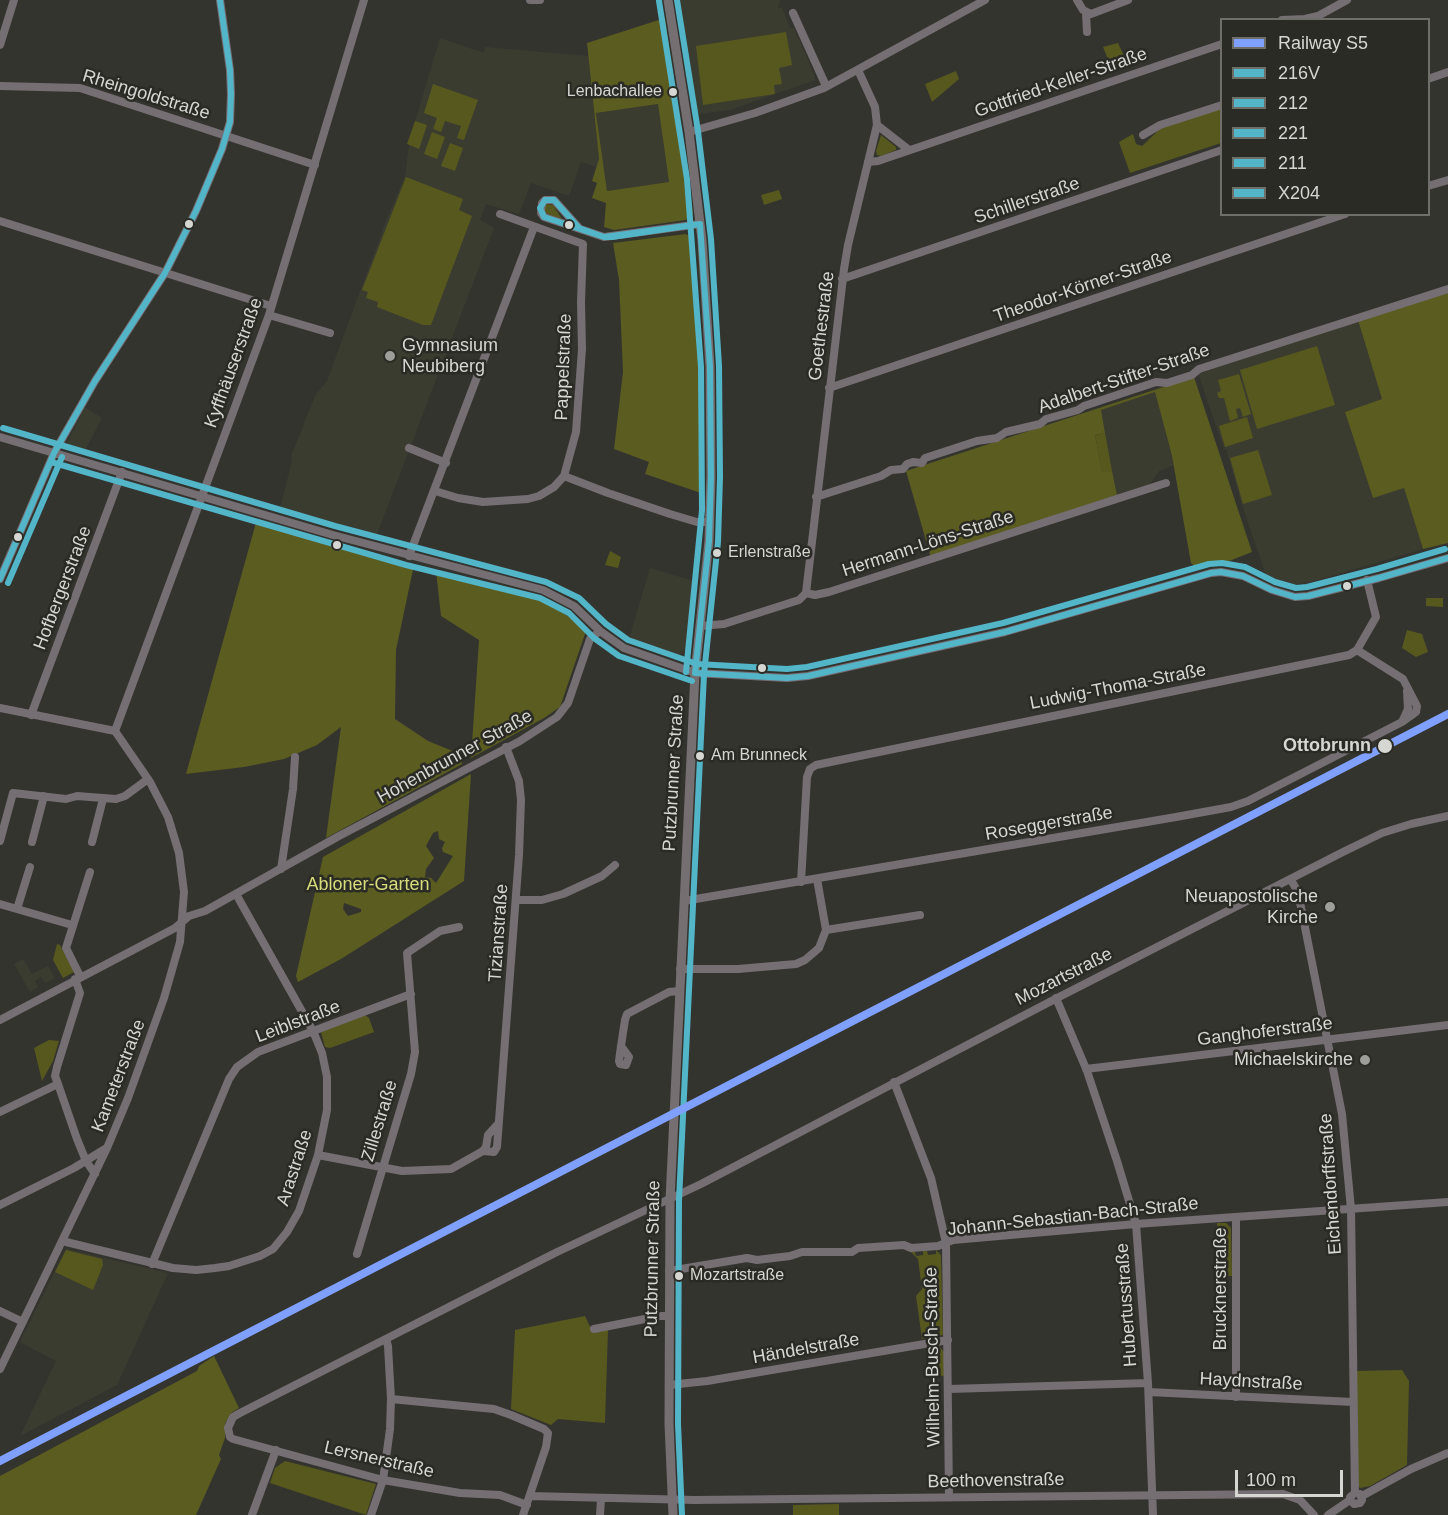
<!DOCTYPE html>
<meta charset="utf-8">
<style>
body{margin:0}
#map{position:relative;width:1448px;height:1515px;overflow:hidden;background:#34342f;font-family:Helvetica,sans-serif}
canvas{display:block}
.legend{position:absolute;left:1220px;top:18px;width:210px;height:198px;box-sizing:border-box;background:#2b2b25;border:2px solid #6f6f6a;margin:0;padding:8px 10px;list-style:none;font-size:18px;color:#d6d6d2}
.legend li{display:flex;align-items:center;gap:12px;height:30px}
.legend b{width:30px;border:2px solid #6f6f6a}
.scale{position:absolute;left:1235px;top:1470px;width:108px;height:27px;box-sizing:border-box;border:3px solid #d6d6d2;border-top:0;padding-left:8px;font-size:18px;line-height:21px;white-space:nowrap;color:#d6d6d2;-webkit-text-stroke:4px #2b2b25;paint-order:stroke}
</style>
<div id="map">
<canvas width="1448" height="1515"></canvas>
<ul class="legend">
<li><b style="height:8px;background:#80a0ff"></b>Railway S5</li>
<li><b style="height:8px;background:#53b5c8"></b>216V</li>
<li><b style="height:8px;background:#53b5c8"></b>212</li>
<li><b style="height:8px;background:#53b5c8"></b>221</li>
<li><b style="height:8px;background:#53b5c8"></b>211</li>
<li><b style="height:8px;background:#53b5c8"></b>X204</li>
</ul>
<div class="scale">100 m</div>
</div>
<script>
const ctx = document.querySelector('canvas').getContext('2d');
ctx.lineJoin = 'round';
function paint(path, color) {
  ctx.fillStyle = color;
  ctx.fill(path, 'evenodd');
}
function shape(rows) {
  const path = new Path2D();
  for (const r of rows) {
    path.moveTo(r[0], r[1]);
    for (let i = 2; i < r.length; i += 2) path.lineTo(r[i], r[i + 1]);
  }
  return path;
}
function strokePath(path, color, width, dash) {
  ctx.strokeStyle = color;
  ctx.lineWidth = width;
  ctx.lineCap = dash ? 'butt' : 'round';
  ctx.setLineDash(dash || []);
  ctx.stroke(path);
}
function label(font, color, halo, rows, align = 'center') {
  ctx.font = font + ' Helvetica,sans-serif';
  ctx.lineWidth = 5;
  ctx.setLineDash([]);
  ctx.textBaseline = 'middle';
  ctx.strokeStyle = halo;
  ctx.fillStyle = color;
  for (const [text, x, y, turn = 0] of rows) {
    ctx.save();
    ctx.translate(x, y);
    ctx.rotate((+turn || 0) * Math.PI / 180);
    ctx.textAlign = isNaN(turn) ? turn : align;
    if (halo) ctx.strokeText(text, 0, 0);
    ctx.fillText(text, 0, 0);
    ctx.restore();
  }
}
paint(shape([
 [677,0,780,0,778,8,782,8,790,28,794,28,814,74,815,80,730,110,698,114],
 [440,38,484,53,485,47,588,56,599,159,597,167,581,162,569,196,531,183,519,214,486,204,480,220,494,228,377,534,280,508,292,461,291,456,316,394,327,381,386,221,405,176,410,139],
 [658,104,669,182,607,191,596,113],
 [1358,320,1382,399,1345,412,1373,497,1404,488,1423,549,1311,582,1286,586,1267,578,1242,505,1226,449,1224,449,1199,376,1200,372],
 [1155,392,1174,465,1159,471,1150,484,1117,495,1112,471,1102,473,1100,410],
 [85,407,102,418,83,454,69,450,66,445],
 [650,568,697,582,689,645,681,654,668,655,629,639],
 [23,959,32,974,48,966,55,978,45,983,41,977,35,981,38,987,30,992,14,964],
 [66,1249,168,1273,117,1385,22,1435,21,1434,56,1361,20,1342]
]), '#3b3c30');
paint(shape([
 [786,32,792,65,779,68,782,84,774,85,775,94,703,105,696,46],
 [1118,43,1125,58,1110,64,1103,47],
 [956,71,959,79,932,102,925,84],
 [433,84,478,100,464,140,457,138,461,126,445,121,441,132,433,129,437,118,424,113],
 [1221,108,1221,143,1130,173,1119,142,1133,134,1136,144,1142,146,1161,128],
 [415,121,427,125,419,149,407,144],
 [432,132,445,137,437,159,424,154],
 [881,135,896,147,896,150,881,156,877,155,876,151],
 [450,143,463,148,455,171,441,166],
 [406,177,463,199,459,210,472,216,431,325,423,325,377,307,378,302,366,298,368,292,362,290],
 [779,190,782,199,764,205,761,195],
 [547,204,553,205,562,219,545,213,545,205],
 [1317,346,1335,405,1257,429,1240,370],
 [1239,374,1251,414,1243,417,1240,408,1236,409,1238,418,1230,421,1224,398,1219,398,1217,393,1221,391,1218,380],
 [1247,417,1253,438,1225,447,1219,426],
 [1105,433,1112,471,1102,473,1095,435],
 [1258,450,1272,495,1243,504,1230,458],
 [610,551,621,557,618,568,605,565],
 [1426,598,1443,598,1443,607,1426,606],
 [1407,630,1422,634,1428,652,1416,657,1402,648],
 [57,944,60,945,74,972,63,978,53,960],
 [365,1015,369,1018,374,1032,330,1048,325,1047,321,1032],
 [49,1040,59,1041,53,1061,42,1081,34,1048],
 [1217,1223,1226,1223,1231,1228,1232,1276,1219,1276],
 [66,1250,102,1259,103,1265,93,1290,55,1272],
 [936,1250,941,1255,943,1335,922,1339,916,1296,922,1289,918,1259,911,1252,915,1251,916,1256,923,1255,923,1251,927,1251,928,1255,936,1254],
 [585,1316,593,1333,608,1330,605,1423,558,1419,551,1425,511,1409,515,1330],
 [939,1346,944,1352,944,1376,931,1375,933,1347],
 [1402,1370,1409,1381,1407,1465,1370,1486,1360,1488,1358,1486,1355,1371],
 [285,1461,376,1484,366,1515,270,1483,275,1468],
 [839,1504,839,1515,793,1515,793,1505]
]), '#57581e');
paint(shape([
 [665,18,693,212,691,217,686,220,614,230,604,227,606,203,592,198,597,183,592,181,599,159,587,43],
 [658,104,669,182,607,191,596,113],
 [686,234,694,239,703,369,701,493,645,474,649,462,614,449,623,372,619,280,613,243],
 [1448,292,1448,543,1423,549,1404,488,1373,498,1345,412,1382,399,1358,320],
 [1194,377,1252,552,1229,561,1198,569,1191,563,1172,456,1155,392,1101,410,1105,433,1095,435,1102,472,1112,471,1117,495,931,558,906,471],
 [257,519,320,542,414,565,396,650,395,719,428,741,460,754,462,764,326,838,341,727,317,745,284,759,244,767,186,774],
 [436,571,540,598,580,624,586,631,560,707,544,718,471,758,479,640,441,616],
 [471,774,464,881,341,959,298,982,296,976,323,857],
 [438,831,439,839,445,842,442,848,443,852,453,856,436,883,431,878,425,877,426,869,434,858,426,846,433,833],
 [344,903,361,909,361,912,348,916,343,909],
 [214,1356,239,1408,231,1413,225,1424,225,1438,219,1455,221,1459,196,1515,0,1515,0,1476,197,1371,199,1366]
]), '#5a5c20');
strokePath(shape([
 [530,0,540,0],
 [1077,0,1083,10,1091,14,1128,0],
 [793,13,826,86],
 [1086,13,1087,32],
 [1282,20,1305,19,1318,16,1347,0],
 [0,45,14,0],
 [1428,79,1448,72],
 [0,86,80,88,315,165],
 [877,125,909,150],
 [689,132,755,113,824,88,985,0],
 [1143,135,1160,125,1222,105],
 [868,162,878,161,1222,44],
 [1428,186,1448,180],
 [0,221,271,306],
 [579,228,554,200,545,200,542,203,541,213,544,217,604,237,700,224],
 [842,279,1222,150],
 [269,315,330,333],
 [829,388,1345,214],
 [0,437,333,535,543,590,574,606,600,631,624,648,695,673,787,678,808,676,1005,632,1211,573,1221,572,1243,576,1272,590,1295,597,1308,596,1379,578,1448,558],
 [409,448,446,463],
 [564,476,608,493],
 [435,491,458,498,483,502,528,499,539,496,554,487,564,476,576,432,582,349,581,302,583,244,500,214],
 [611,494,670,514,697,522,710,522],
 [816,497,881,476,891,470,903,469,907,464,913,462,922,463,925,458,977,441,997,438,1006,432,1040,424,1046,419,1078,410,1084,406,1156,382,1167,383,1192,375,1199,369,1448,289],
 [409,556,534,227],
 [0,579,54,453,95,381,165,273,196,211,222,149,230,122,231,94,230,70,220,0],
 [806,593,844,269,848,245,877,125,875,107,858,70],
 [806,593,815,595,829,592,1166,483],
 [700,626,724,624,752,615,799,600,806,593],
 [0,708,115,731,150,782,168,817,179,853,184,892,180,942,164,998,128,1098,107,1148,0,1369],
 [31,715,122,472],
 [1403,720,1408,709,1407,691],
 [115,731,269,315,364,0],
 [0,841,13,793,66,799,77,796,116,799,125,796,148,779],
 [32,842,44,796],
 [92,842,103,799],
 [281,869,293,789,295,757],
 [1291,880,1298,892,1342,1114,1351,1209,1355,1493,1350,1497,1350,1500,1328,1515],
 [801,882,807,777,810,769,816,765,1349,655,1357,650,1376,617,1367,580],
 [516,900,542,900,563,894,602,876,615,865],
 [684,901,1176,817,1231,807,1248,801,1402,722,1416,712,1417,706,1403,679,1357,650],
 [0,904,72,925],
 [17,909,30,867],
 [826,930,920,915],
 [680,969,738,969,796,964,805,960,819,948,826,930,817,879],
 [80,976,66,948,90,872],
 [1056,998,1087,1071,1117,1161,1136,1224,1148,1383,1153,1515],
 [0,1020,175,928,189,916,205,911,339,836,520,741,557,717,568,703,590,639,600,631],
 [621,1046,629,1057,626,1065,620,1064,619,1061,621,1046,625,1020,627,1014,669,992,679,991],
 [1086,1069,1448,1025],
 [894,1082,931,1178,946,1243,949,1497],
 [58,1084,77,1139,86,1161,95,1174],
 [0,1112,58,1084,55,1076,57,1067,80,993,75,979],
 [483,1151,494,1152,497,1147,519,855,521,800,519,781,506,747],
 [318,1155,402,1171,451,1169,483,1151,486,1147,488,1135,498,1124],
 [0,1205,74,1168,105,1149],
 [62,1241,173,1268,196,1270,215,1268,229,1266,260,1256,273,1249,287,1232,299,1211,318,1155,327,1110,327,1077,322,1053,313,1031,236,894],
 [357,1254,411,1074,415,1052,407,953,440,931,459,927],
 [152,1264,229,1079,237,1067,258,1052,411,994],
 [669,1271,747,1258,757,1260,790,1256,802,1252,852,1252,858,1248,904,1245,911,1248,938,1246,953,1240,1136,1224,1448,1202],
 [0,1311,23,1322],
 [594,1329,660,1316,669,1316],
 [669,1385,707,1381,948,1340],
 [949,1389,1148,1383],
 [1149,1392,1353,1402],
 [1236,1397,1236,1217],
 [391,1399,494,1409,511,1415,544,1429,548,1433,546,1447,523,1515],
 [530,1496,694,1500,1283,1494,1300,1500,1314,1515],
 [1362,1496,1411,1469,1448,1453],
 [1350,1500,1354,1504,1360,1503,1362,1500,1360,1494],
 [527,1505,500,1495,460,1493,383,1480,233,1439,230,1437,228,1428,233,1417,240,1413,555,1253,701,1184,1061,996,1343,852,1382,833,1411,824,1448,816],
 [252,1515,276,1450],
 [371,1515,383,1480,390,1429,391,1399,388,1346,386,1339],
 [600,1515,601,1499]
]), '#756e73', 8);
strokePath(shape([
 [668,0,689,132,702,240,710,367,711,477,709,541,695,673,670,1200,669,1424,673,1515]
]), '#756f72', 9);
strokePath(shape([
 [545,200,554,200,579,228,604,237,544,217,540,208,545,200],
 [700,224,612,237,604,237,700,224],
 [695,673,787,678,808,676,1005,632,1211,573,1221,572,1243,576,1272,590,1295,597,1308,596,1379,578,1448,558],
 [695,673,709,541,711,477,710,367,700,224]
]), '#53b5c8', 6);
strokePath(shape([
 [659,1,687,179,701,367,702,510,686,672],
 [51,462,406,565,540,598,569,613,594,638,619,656,692,681],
 [8,583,62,457]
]), '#53b5c8', 6);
strokePath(shape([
 [3,428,335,526,546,582,579,598,606,624,628,640,697,664,787,669,807,667,1003,623,1209,564,1222,563,1245,567,1275,582,1296,588,1307,587,1377,569,1445,549]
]), '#53b5c8', 6);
strokePath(shape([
 [0,579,54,453,95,381,165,273,196,211,222,149,230,122,231,94,230,70,220,0]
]), '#53b5c8', 6);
strokePath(shape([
 [677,0,698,131,711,239,719,366,720,477,718,542,704,674,679,1200,678,1424,682,1515]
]), '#53b5c8', 6);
strokePath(shape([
 [0,1461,1448,714]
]), '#80a0ff', 8);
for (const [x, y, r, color] of [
 [673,92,5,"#d6d6d2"],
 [189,224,5,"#d6d6d2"],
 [569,225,5,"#d6d6d2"],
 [390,356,6,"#9d9d99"],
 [18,537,5,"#d6d6d2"],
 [337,545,5,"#d6d6d2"],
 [717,553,5,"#d6d6d2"],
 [1347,586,5,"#d6d6d2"],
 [762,668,5,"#d6d6d2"],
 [1385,746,8,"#d6d6d2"],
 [700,756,5,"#d6d6d2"],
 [1330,907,6,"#9d9d99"],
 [1365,1060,6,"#9d9d99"],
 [679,1276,5,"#d6d6d2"]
]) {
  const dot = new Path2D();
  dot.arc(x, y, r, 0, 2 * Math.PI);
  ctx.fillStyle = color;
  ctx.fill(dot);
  strokePath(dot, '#2b2b25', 2);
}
label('16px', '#d6d6d2', '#2b2b25', [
 ["Lenbachallee",662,92,"right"],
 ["Erlenstraße",728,553],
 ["Am Brunneck",711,756],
 ["Mozartstraße",690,1276]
], 'left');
label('18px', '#d6d6d2', '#2b2b25', [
 ["Gottfried-Keller-Straße",1061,83,-19],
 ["Rheingoldstraße",146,95,17],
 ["Schillerstraße",1027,201,-19],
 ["Theodor-Körner-Straße",1083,287,-19],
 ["Goethestraße",822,326,-83],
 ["Kyffhäuserstraße",234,363,-70],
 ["Pappelstraße",564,367,-88],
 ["Adalbert-Stifter-Straße",1124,379,-19],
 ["Hermann-Löns-Straße",928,544,-18],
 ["Hofbergerstraße",63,588,-69],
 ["Ludwig-Thoma-Straße",1118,687,-11],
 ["Hohenbrunner Straße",455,757,-29],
 ["Putzbrunner Straße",674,773,-87],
 ["Roseggerstraße",1049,824,-10],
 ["Tizianstraße",499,933,-86],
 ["Mozartstraße",1064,977,-27],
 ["Leiblstraße",298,1022,-21],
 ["Ganghoferstraße",1265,1032,-7],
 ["Kameterstraße",119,1076,-69],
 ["Zillestraße",380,1121,-73],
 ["Arastraße",295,1168,-72],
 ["Eichendorffstraße",1331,1184,-94],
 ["Johann-Sebastian-Bach-Straße",1073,1217,-6],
 ["Putzbrunner Straße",653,1259,-89],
 ["Brucknerstraße",1221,1289,-90],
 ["Hubertusstraße",1127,1305,-94],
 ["Händelstraße",806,1349,-10],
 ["Wilhelm-Busch-Straße",933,1357,-91],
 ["Haydnstraße",1251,1382,3],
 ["Lersnerstraße",379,1460,13],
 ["Beethovenstraße",996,1481,-1]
]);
label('18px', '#d6d6d2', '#2b2b25', [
 ["Gymnasium",402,346,"left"],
 ["Neubiberg",402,367,"left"],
 ["Neuapostolische",1318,897],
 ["Kirche",1318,918],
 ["Michaelskirche",1353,1060]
], 'right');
label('bold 18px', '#d6d6d2', '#2b2b25', [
 ["Ottobrunn",1371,746]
], 'right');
label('18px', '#d7db7b', '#2b2b25', [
 ["Abloner-Garten",368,885]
]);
</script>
